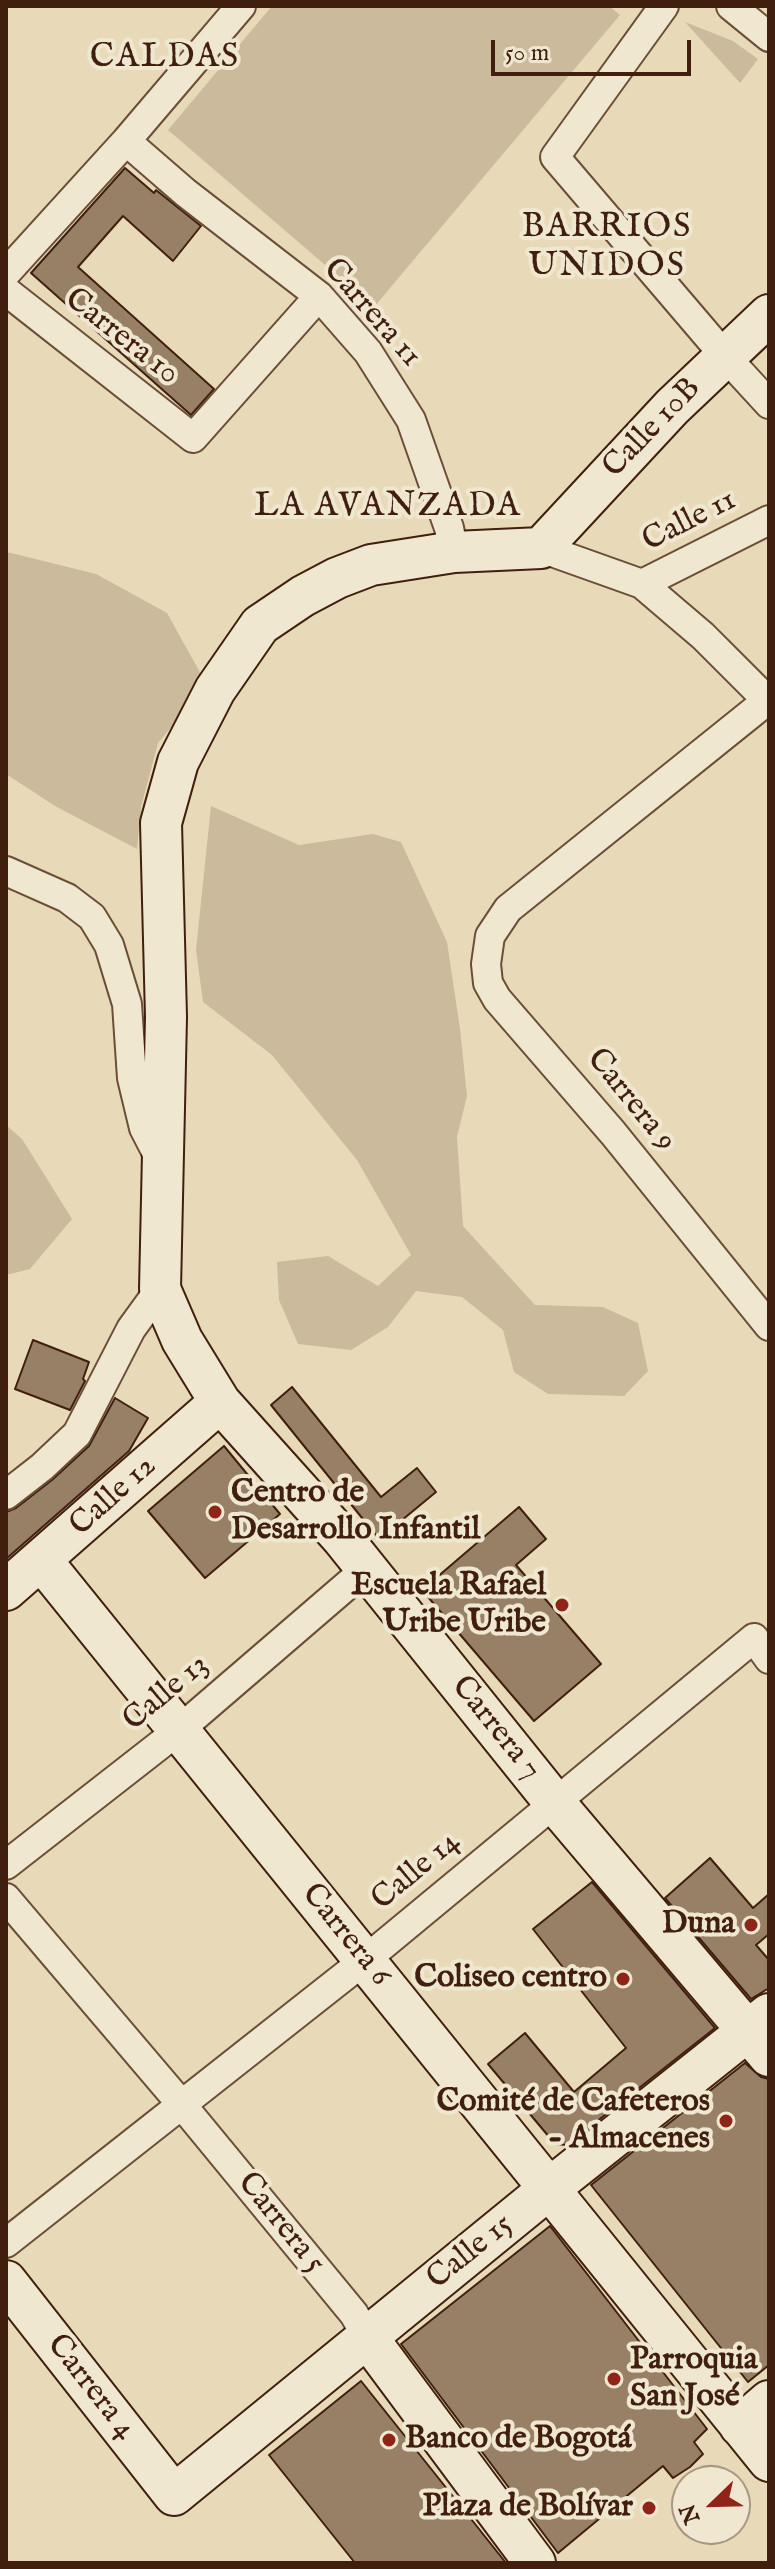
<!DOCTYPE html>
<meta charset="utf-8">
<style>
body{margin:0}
#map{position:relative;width:775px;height:2569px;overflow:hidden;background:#e8dab8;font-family:"IM FELL English",serif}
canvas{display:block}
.frame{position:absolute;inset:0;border:8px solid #401f0e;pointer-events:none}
.north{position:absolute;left:671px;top:2465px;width:80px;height:80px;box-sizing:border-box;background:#f0e7d1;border:2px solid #aa9783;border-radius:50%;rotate:247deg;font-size:22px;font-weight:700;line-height:32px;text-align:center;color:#401f0e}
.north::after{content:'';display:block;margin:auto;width:28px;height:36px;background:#8f2418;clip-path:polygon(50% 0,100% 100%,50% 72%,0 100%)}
.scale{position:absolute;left:491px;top:40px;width:200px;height:36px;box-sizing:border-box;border:4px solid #401f0e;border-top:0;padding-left:10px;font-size:24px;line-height:28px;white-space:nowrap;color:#401f0e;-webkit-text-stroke:6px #f0e7d1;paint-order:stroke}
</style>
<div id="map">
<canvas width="775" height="2569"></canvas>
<div class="frame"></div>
<div class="north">N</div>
<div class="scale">50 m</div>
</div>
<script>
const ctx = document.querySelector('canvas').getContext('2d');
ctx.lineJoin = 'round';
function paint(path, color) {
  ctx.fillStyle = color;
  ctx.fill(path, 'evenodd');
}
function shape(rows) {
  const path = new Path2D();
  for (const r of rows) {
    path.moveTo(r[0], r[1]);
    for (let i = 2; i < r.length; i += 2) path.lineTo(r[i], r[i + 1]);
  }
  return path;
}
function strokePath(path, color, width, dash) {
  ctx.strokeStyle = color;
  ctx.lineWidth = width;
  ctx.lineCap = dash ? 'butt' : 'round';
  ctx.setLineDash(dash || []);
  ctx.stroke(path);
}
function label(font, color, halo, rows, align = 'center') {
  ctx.font = font + ' "IM FELL English",serif';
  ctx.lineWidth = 8;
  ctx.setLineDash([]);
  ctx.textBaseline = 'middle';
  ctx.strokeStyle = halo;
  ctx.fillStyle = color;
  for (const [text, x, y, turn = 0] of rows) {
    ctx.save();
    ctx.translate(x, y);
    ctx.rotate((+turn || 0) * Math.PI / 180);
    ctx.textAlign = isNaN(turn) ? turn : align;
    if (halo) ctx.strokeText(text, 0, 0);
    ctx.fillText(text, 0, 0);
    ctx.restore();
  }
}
paint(shape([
 [272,6,609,6,620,15,374,307,168,130],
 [685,22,733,41,758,59,740,83],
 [7,552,96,574,167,613,202,676,187,708,158,743,141,807,137,849,55,806,6,774],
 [211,806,299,845,373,834,401,842,447,942,460,1029,467,1096,457,1137,463,1226,535,1305,603,1307,638,1323,648,1371,624,1396,548,1394,514,1372,503,1330,462,1297,416,1291,388,1327,351,1350,298,1344,279,1300,277,1262,328,1256,378,1286,411,1255,357,1160,272,1055,203,1002,196,950],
 [6,1125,22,1139,72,1219,30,1269,6,1275]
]), '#cbba9b');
const building = shape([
 [125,168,154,193,156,190,201,226,173,261,123,216,78,267,214,389,191,415,31,273,125,168],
 [33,1340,89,1362,83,1379,85,1381,70,1410,15,1389,33,1340],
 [292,1387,381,1497,417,1468,436,1492,379,1539,271,1405,292,1387],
 [115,1398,148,1418,129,1451,6,1559,6,1512,16,1508,52,1480,89,1446,115,1398],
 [224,1446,280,1514,205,1578,148,1511,224,1446],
 [519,1507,546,1539,516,1565,601,1664,534,1721,422,1590,519,1507],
 [710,1858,753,1908,769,1894,769,1934,756,1945,769,1960,769,1988,751,1999,665,1898,710,1858],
 [592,1882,715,2028,567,2145,555,2144,488,2064,525,2033,574,2092,626,2048,533,1929,592,1882],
 [745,2063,761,2077,769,2079,769,2365,748,2382,591,2185,745,2063],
 [550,2226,707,2429,694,2442,703,2454,690,2467,673,2478,663,2466,558,2553,401,2344,550,2226],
 [361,2381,479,2529,506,2563,355,2563,269,2455,361,2381]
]);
paint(building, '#978066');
strokePath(building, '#401f0e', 2);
const street = shape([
 [664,6,555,157,724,355,769,404],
 [731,6,769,37],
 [126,141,186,193,319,296,368,352,411,420,449,528,454,552],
 [6,273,126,141,241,6],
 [6,291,193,438,319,296],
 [541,548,642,584,703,636,769,702],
 [642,584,769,520],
 [768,700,508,909,490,936,486,964,488,983,497,999,613,1133,769,1326],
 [6,871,67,898,92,917,109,945,127,1004,132,1078,144,1128,160,1159],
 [6,1495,42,1467,77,1434,131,1329,160,1289],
 [6,1865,179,1730,366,1569],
 [6,1898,182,2105,354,2314,367,2337],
 [6,2243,365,1960,754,1638,769,1659]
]);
const secondary = shape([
 [769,315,672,407,541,548,454,552,371,565,337,578,303,596,260,625,215,690,178,762,161,823,166,1017,160,1289,182,1340,220,1402,342,1538,554,1802,769,2056],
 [42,1561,769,2461],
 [6,1590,220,1402],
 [6,2281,174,2495,550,2188,769,2014],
 [367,2337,535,2563],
 [740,2426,769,2401]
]);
strokePath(street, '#6a4e38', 32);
strokePath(secondary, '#401f0e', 44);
strokePath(street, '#f0e7d1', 28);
strokePath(secondary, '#f0e7d1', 40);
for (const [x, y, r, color] of [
 [215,1512,8,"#8f2418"],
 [562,1605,8,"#8f2418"],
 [751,1925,8,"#8f2418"],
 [623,1979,8,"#8f2418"],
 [726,2121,8,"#8f2418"],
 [614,2379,8,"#8f2418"],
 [389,2440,8,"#8f2418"],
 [649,2508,8,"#8f2418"]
]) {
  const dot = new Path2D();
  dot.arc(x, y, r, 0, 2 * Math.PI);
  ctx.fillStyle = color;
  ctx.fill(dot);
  strokePath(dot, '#f0e7d1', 3);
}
label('32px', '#401f0e', '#f0e7d1', [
 ["Carrera 11",371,314,49],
 ["Carrera 10",121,338,38],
 ["Calle 10B",653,429,-46],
 ["Calle 11",690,522,-27],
 ["Carrera 9",630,1101,51],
 ["Calle 12",114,1497,-42],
 ["Calle 13",167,1694,-40],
 ["Carrera 7",495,1729,51],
 ["Calle 14",417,1872,-40],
 ["Carrera 6",345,1936,51],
 ["Carrera 5",280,2224,51],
 ["Calle 15",471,2253,-39],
 ["Carrera 4",90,2388,52]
]);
label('bold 32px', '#401f0e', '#f0e7d1', [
 ["Centro de",231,1494,"left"],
 ["Desarrollo Infantil",231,1531,"left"],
 ["Escuela Rafael",546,1587],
 ["Uribe Uribe",546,1624],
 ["Duna",735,1925],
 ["Coliseo centro",607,1979],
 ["Comité de Cafeteros",710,2103],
 ["- Almacenes",710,2140],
 ["Parroquia",630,2361,"left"],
 ["San José",630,2398,"left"],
 ["Banco de Bogotá",405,2440,"left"],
 ["Plaza de Bolívar",633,2508]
], 'right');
ctx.letterSpacing = '2px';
label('34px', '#401f0e', '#f0e7d1', [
 ["CALDAS",165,59],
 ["BARRIOS",607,229],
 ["UNIDOS",607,268],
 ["LA AVANZADA",388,508]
]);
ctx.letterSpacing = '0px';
</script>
